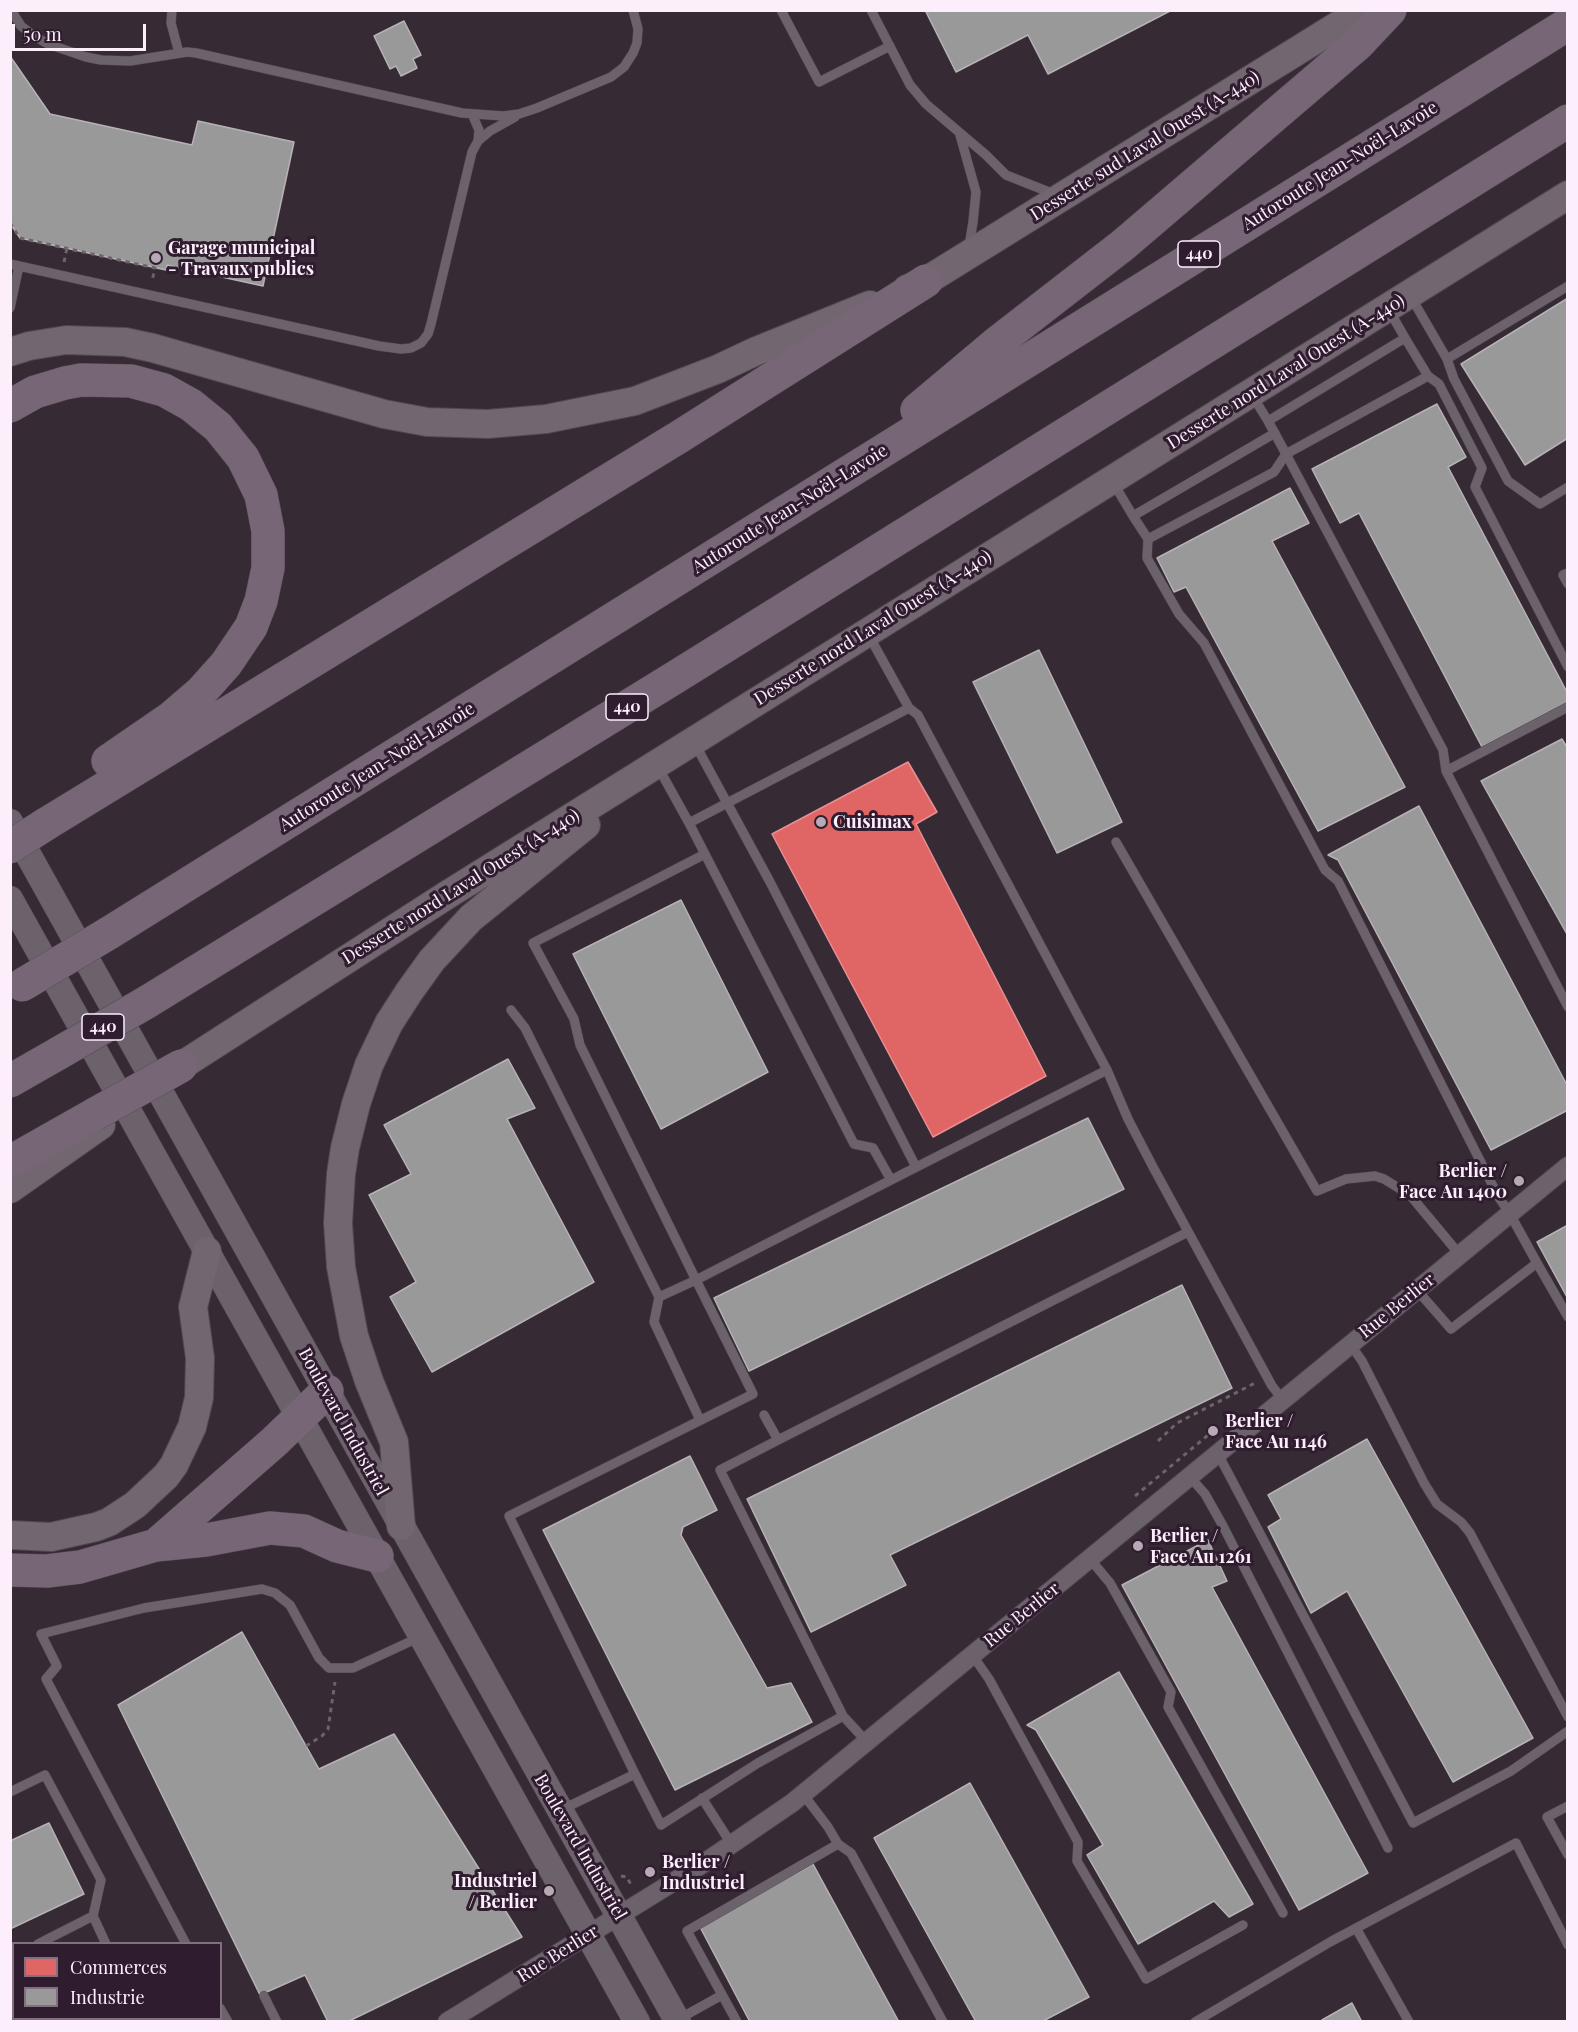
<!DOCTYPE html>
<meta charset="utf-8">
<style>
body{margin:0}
#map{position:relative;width:1578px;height:2032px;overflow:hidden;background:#362a35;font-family:"Playfair Display",serif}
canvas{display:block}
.frame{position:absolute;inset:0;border:12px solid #fceefb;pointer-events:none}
.legend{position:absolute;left:12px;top:1942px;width:210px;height:78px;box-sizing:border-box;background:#301c2f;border:2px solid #827081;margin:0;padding:8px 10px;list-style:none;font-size:18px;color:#fceefb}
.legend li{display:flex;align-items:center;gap:12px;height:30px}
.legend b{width:30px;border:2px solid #827081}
.scale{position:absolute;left:12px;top:24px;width:134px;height:27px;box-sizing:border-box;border:3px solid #fceefb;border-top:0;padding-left:8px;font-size:18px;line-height:21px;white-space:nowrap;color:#fceefb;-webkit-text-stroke:4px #301c2f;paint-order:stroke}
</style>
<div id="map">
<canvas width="1578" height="2032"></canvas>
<div class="frame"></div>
<ul class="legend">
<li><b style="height:16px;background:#e06666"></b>Commerces</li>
<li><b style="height:16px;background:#999"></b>Industrie</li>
</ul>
<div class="scale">50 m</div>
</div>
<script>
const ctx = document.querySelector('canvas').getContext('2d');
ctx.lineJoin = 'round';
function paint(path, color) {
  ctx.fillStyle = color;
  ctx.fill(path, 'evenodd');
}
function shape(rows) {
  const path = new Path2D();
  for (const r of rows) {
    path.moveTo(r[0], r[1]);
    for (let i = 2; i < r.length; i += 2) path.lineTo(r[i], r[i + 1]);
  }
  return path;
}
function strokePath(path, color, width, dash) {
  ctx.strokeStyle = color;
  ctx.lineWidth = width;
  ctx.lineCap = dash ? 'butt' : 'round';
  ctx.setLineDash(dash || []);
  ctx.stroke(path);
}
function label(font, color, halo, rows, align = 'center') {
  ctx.font = font + ' "Playfair Display",serif';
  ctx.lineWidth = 6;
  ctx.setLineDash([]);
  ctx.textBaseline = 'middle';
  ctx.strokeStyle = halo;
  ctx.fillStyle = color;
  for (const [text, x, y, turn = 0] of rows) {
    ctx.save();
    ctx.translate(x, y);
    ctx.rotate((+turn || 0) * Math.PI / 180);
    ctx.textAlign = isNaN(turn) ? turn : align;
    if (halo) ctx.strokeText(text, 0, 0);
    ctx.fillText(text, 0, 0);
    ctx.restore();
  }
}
const shops = shape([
 [908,762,937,812,916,824,1046,1076,933,1137,772,834,908,762]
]);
paint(shops, '#e06666');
strokePath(shops, '#e88f93', 1.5);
const industry = shape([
 [925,10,1172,10,1048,74,1028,35,956,72,925,10],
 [404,21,421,55,413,59,417,68,401,76,396,66,390,69,374,36,404,21],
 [10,56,50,114,192,145,198,121,294,142,263,286,167,265,166,270,20,238,10,223,10,56],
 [1568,298,1568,438,1525,465,1461,364,1568,298],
 [1437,404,1466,457,1448,467,1568,694,1568,702,1482,747,1359,513,1340,523,1312,469,1437,404],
 [1290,488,1309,523,1272,541,1405,787,1318,831,1186,587,1174,592,1157,558,1290,488],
 [1039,650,1122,822,1057,853,973,682,1039,650],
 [1562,739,1568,749,1568,936,1481,781,1562,739],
 [1419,806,1568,1087,1568,1110,1491,1150,1338,860,1328,855,1419,806],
 [681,900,768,1072,661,1129,573,954,681,900],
 [508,1059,535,1108,507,1119,594,1282,432,1372,390,1297,416,1282,369,1195,411,1174,384,1125,508,1059],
 [1088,1118,1124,1189,749,1371,714,1298,1088,1118],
 [1568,1225,1568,1299,1537,1242,1568,1225],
 [1182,1285,1232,1388,890,1555,906,1585,811,1632,747,1499,1182,1285],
 [1367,1439,1533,1738,1453,1782,1347,1591,1311,1613,1268,1527,1281,1519,1268,1495,1367,1439],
 [690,1456,717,1510,683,1527,681,1535,767,1688,791,1683,812,1722,675,1790,543,1530,690,1456],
 [1208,1540,1227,1581,1212,1587,1368,1873,1299,1910,1122,1585,1208,1540],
 [242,1632,319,1769,394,1734,522,1937,347,2022,328,2022,305,1975,260,1995,118,1705,242,1632],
 [1119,1672,1253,1904,1229,1917,1214,1901,1138,1944,1087,1855,1103,1845,1036,1730,1027,1725,1119,1672],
 [970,1783,1089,1997,1041,2022,976,2022,874,1838,970,1783],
 [49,1823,84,1894,10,1929,10,1841,49,1823],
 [813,1864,899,2022,750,2022,700,1927,813,1864],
 [1352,2003,1362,2022,1323,2022,1322,2020,1352,2003],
 [21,2018,125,2018,126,2022,22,2022,21,2018]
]);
paint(industry, '#999');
strokePath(industry, '#b7b2b6', 1.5);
const lane = shape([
 [11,10,21,26,34,36,48,44,86,57,101,60,130,61,187,52,196,53,462,113,503,116,519,114,537,108,611,77,624,67,633,53,637,43,638,29,633,10],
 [172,10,171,23,179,53],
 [781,10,819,82,890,46],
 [871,10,910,85,926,104,986,155,1006,175,1054,194],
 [472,114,479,130,478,141],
 [960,135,976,192,973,222,969,246],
 [10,264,379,346,401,349,411,348,421,343,428,334,431,324,472,152,478,141,490,131,515,117],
 [1411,297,1447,359,1568,286],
 [10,308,19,266],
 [1447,359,1454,379,1508,481,1540,504,1568,487],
 [1428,376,1439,384,1482,468,1475,487,1568,667],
 [1252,395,1268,421,1405,338,1389,310],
 [1268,421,1286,454,1428,376,1405,338],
 [1114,484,1133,516,1275,433],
 [1133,516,1148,539,1274,472,1286,454,1443,750,1446,771,1568,1007],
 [1148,539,1147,558,1179,614,1204,643,1325,870,1338,881,1498,1196,1510,1214,1537,1263,1451,1329,1417,1290],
 [1568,573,1563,575,1568,584],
 [695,744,770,882,916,1167],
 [658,767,689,823,909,708,868,634],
 [1446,771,1568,707],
 [689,823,854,1144,873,1148,891,1180,1107,1070,918,715,909,708],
 [1116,842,1317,1191,1346,1179,1375,1176,1384,1179,1410,1195,1460,1255],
 [511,1010,525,1028,659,1297,696,1280,580,1045,574,1019,533,943,705,854],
 [1107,1070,1128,1119,1153,1167,1272,1386,1283,1400],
 [1537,1263,1568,1317],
 [659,1297,654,1322,700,1420],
 [1350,1344,1362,1361,1424,1483,1437,1504,1461,1522,1470,1533,1568,1717],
 [764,1415,778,1440,1188,1232],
 [778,1440,720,1470,843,1716],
 [1218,1454,1413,1823,1511,1771,1568,1731],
 [1190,1477,1205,1494,1223,1526,1388,1848],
 [1090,1559,1110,1583,1171,1692,1168,1707,1283,1913],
 [973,1656,989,1679,1078,1842,1077,1861,1146,1979,1243,1925],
 [635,1774,661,1825,758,1763,843,1716,867,1742],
 [10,1792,45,1775,101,1880,93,1916],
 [702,1798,732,1845],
 [1568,1806,1547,1817,1568,1855],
 [561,1810,635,1774,509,1516,753,1394,696,1280,891,1180],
 [838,1844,851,1853,943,2022],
 [1356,1928,1409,2022],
 [38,1944,93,1916,106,1944],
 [186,1944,46,1679,57,1666,41,1634,144,1608,262,1589,275,1593,290,1605,319,1658,329,1668,353,1668,420,1637],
 [10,1957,14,1956],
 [264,1996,277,2022],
 [220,2008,228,2022],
 [144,2018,146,2022],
 [677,2020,722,1995],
 [737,2022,687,1931,838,1844,828,1827,803,1794],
 [1195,2022,1330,1942,1516,1843,1568,1945]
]);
const street = shape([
 [447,2022,704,1863,792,1803,1568,1166]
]);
const secondary = shape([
 [10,822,678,2022],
 [10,899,637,2022]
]);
const primary = shape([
 [907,289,926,281,1363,10],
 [10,352,29,346,66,340,125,342,153,348,384,414,427,422,488,424,546,419,635,401,718,369,754,352,870,305],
 [181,1066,447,895,1568,195],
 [10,1189,101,1125],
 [401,1526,394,1442,369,1381,354,1336,341,1267,338,1223,341,1174,345,1148,356,1104,369,1065,389,1023,409,992,432,960,471,918,586,825],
 [10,1535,51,1537,96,1527,109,1522,135,1505,166,1476,174,1465,192,1427,199,1398,200,1358,193,1307,207,1251]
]);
const highway = shape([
 [10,406,35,392,65,383,81,380,131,381,164,390,191,405,218,427,243,458,261,495,268,531,268,568,261,601,251,627,226,664,201,692,172,717,108,761],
 [917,410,998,342,1123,245,1358,44,1390,10],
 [46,824,679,437,926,281],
 [109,933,1568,24],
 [147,1002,674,678,1568,121],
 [10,1081,59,1053],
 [10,1162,95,1114],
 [156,1545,274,1442,327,1391],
 [10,1570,47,1571,80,1567,156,1545,206,1540,270,1528,304,1531,337,1546,377,1556]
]);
strokePath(lane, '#524851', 10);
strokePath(street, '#524851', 20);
strokePath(secondary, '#524851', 27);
strokePath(primary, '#524851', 30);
strokePath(highway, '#524851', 34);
strokePath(shape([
 [10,223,20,238,155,268,152,281],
 [10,232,12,225],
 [64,262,67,248],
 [1158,1441,1177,1423,1257,1382],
 [1135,1496,1213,1431],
 [306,1746,322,1736,328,1729,335,1682],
 [621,1876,627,1877,632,1887]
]), '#6c636b', 3, [4.5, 4.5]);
strokePath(lane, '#6c626b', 9);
strokePath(street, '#6c626b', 18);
strokePath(secondary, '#6c626b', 26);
strokePath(primary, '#726671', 28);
strokePath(highway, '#776676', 33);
const highwayBridge = shape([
 [10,847,46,824],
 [22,985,109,933],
 [59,1053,147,1002],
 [95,1114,181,1066]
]);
strokePath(highwayBridge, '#524851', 34, []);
strokePath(highwayBridge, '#776676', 33);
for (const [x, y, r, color] of [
 [156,258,6,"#b7a9b6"],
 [821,822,6,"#b7a9b6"],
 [1519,1181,6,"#b7a9b6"],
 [1213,1431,6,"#b7a9b6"],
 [1138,1546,6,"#b7a9b6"],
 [650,1872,6,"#b7a9b6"],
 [549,1891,6,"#b7a9b6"]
]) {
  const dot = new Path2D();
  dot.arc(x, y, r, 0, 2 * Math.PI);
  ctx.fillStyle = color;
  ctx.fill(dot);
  strokePath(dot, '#301c2f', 2);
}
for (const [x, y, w] of [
 [1199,254,42],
 [627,707,42],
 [103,1027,42]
]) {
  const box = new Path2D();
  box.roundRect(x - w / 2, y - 13, w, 26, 4.5);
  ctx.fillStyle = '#301c2f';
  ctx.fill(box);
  strokePath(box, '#fceefb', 1.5);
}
label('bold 16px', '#fceefb', null, [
 ["440",1199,254],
 ["440",627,707],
 ["440",103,1027]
]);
label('18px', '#fceefb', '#301c2f', [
 ["Desserte sud Laval Ouest (A-440)",1145,146,-32],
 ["Autoroute Jean-Noël-Lavoie",1340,166,-32],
 ["Desserte nord Laval Ouest (A-440)",1286,372,-32],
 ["Autoroute Jean-Noël-Lavoie",790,509,-32],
 ["Desserte nord Laval Ouest (A-440)",873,628,-32],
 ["Autoroute Jean-Noël-Lavoie",377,767,-32],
 ["Desserte nord Laval Ouest (A-440)",461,887,-32],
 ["Rue Berlier",1397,1306,-39],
 ["Boulevard Industriel",343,1422,61],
 ["Rue Berlier",1022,1615,-39],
 ["Boulevard Industriel",580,1847,60],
 ["Rue Berlier",558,1954,-32]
]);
label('bold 18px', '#fceefb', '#301c2f', [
 ["Garage municipal",168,248],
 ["- Travaux publics",168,269],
 ["Cuisimax",833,822],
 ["Berlier /",1507,1171,"right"],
 ["Face Au 1400",1507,1192,"right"],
 ["Berlier /",1225,1421],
 ["Face Au 1146",1225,1442],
 ["Berlier /",1150,1536],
 ["Face Au 1261",1150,1557],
 ["Berlier /",662,1862],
 ["Industriel",662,1883],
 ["Industriel",537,1881,"right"],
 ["/ Berlier",537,1902,"right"]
], 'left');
</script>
